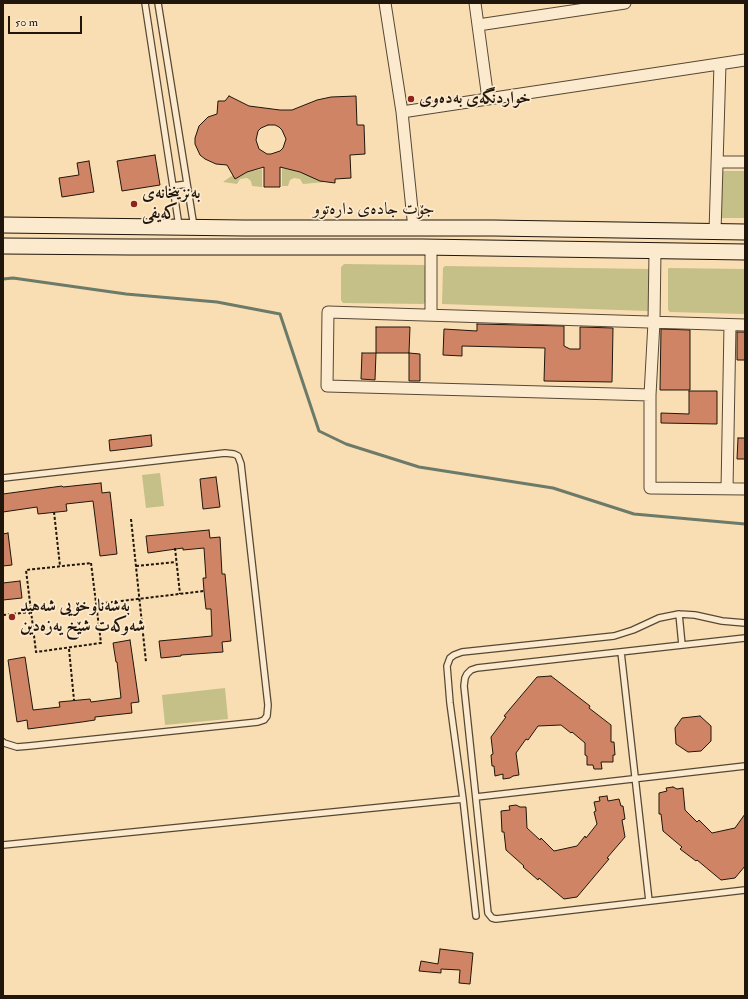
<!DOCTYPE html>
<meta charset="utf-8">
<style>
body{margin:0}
#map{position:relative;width:748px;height:999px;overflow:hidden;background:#fadeb3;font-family:"IM FELL Double Pica",serif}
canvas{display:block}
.frame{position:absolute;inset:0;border:4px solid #20160b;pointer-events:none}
.scale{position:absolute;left:8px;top:16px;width:74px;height:18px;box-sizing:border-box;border:2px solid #20160b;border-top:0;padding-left:5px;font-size:12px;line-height:14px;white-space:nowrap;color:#20160b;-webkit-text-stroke:3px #fceace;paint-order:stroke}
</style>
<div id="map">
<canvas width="748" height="999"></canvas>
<div class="frame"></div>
<div class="scale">50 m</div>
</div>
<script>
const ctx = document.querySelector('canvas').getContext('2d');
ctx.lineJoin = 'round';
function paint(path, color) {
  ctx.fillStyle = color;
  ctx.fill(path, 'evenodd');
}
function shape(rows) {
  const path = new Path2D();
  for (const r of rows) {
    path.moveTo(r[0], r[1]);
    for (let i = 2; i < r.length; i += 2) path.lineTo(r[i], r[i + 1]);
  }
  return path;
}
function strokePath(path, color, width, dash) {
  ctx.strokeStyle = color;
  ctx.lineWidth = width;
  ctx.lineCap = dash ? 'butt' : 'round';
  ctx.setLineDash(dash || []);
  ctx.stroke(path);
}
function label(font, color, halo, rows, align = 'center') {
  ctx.font = font + ' "IM FELL Double Pica",Amiri,serif';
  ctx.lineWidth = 3.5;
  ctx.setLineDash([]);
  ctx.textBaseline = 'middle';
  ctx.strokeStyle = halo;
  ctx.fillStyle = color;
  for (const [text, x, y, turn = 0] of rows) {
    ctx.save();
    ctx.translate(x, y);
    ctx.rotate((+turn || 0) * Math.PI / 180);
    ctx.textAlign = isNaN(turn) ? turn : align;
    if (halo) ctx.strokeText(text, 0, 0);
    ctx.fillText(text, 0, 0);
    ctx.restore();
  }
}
paint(shape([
 [282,168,300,172,325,182,303,184,300,179,294,178,290,180,288,186,282,186],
 [262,169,262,187,252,186,251,181,247,178,240,179,237,184,223,182,233,175,235,179,247,172],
 [721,171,745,171,745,218,718,218],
 [344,264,424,265,426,268,426,302,423,304,343,303,341,300,341,267],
 [445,266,651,269,651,309,648,311,442,304,443,268],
 [669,268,745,269,745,314,670,312,668,310,668,269],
 [160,473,164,506,146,508,142,475],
 [225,688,228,719,165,725,162,695]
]), '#c5bf88');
strokePath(shape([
 [3,279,13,278,126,294,217,302,280,314,319,431,346,444,419,467,553,488,634,514,745,524]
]), '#6c7a6a', 3);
const building = shape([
 [229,96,249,106,280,110,292,110,317,100,331,97,356,96,357,125,364,125,365,154,350,155,351,178,335,179,335,183,320,181,300,172,280,167,280,187,264,187,264,167,247,172,235,179,227,165,216,164,205,159,200,155,195,144,195,138,199,126,208,117,217,114,218,101,225,101,229,96],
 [268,125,275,125,279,127,282,130,286,139,283,148,280,151,271,154,267,154,259,149,256,140,258,131,261,128,268,125],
 [155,155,160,185,122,191,117,161,155,155],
 [89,161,94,192,62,197,59,178,79,175,77,163,89,161],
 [477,324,564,326,564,346,570,349,580,349,580,327,613,328,612,382,544,381,545,348,462,346,462,356,443,355,444,329,477,331,477,324],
 [376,327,410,327,409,353,376,353,376,327],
 [661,329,690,330,690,390,660,390,661,329],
 [737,332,745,332,745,360,737,360,737,332],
 [362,353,376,353,375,380,361,379,362,353],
 [409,353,420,354,420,381,409,381,409,353],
 [689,391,717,391,717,424,661,423,661,413,689,414,689,391],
 [151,435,152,446,110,451,109,440,151,435],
 [738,438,745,438,745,459,737,459,738,438],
 [216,477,220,507,203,509,200,479,216,477],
 [101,483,102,493,110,492,117,554,100,556,93,501,66,504,67,511,38,514,37,507,3,512,3,494,62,486,63,487,101,483],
 [209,530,210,538,220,537,222,574,225,574,231,641,222,642,223,652,181,655,181,656,161,658,159,641,212,636,211,609,206,609,204,591,203,578,206,578,204,548,183,550,183,548,148,553,146,536,209,530],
 [8,533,12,565,3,566,3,534,8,533],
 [20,581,22,598,3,600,3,583,20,581],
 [130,640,139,702,131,703,132,713,95,717,95,720,82,722,28,729,27,720,17,722,8,660,25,657,33,710,60,707,59,702,90,699,91,702,121,698,117,662,116,662,113,643,130,640],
 [551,676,590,706,589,708,611,725,611,742,614,742,615,755,613,755,613,762,601,762,602,769,594,769,593,765,587,765,587,756,585,755,585,743,572,732,571,733,561,725,538,726,528,740,526,739,516,753,519,775,513,776,510,778,503,779,503,774,495,776,494,766,492,766,491,755,493,754,491,737,506,717,504,716,537,677,551,676],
 [700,716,711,726,711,741,701,751,688,752,676,744,675,728,682,718,700,716],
 [673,787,677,789,683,788,685,810,697,822,699,820,712,833,735,828,745,814,745,866,735,878,721,880,697,860,696,861,680,849,682,847,663,831,661,814,659,814,659,793,667,791,666,788,673,787],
 [607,796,608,801,619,799,621,806,623,806,625,819,622,820,625,837,607,858,609,859,577,897,564,899,539,878,538,880,523,867,524,866,506,850,504,832,502,832,501,811,510,810,509,806,516,805,520,807,526,807,527,828,540,840,541,838,554,851,577,846,585,836,586,838,597,824,594,812,596,811,594,802,600,801,599,797,607,796],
 [440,949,473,953,470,984,459,983,460,970,441,969,441,973,419,971,421,961,438,964,440,949]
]);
paint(building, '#cf8466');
strokePath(building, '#20160b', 1);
const service = shape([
 [145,3,179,226],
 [158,3,194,227],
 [173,186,187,184],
 [3,478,225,453,234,454,238,456,241,464,268,705,267,716,264,720,258,722,29,746,17,747,4,743,3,742],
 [679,614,682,645],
 [745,638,477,668,471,670,467,674,465,678,464,686,488,913,492,918,496,919,745,890],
 [621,652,649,901],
 [476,797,745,766],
 [3,845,463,799],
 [476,916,463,799,450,703,447,666,450,658,454,655,462,652,614,636,633,630,659,618,679,614,695,615,722,621,745,623]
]);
const minor = shape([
 [385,3,402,112,414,229],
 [475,3,488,99],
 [478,25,625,3],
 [402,112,745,60],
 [717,162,745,162],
 [715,232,720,64],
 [655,251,654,322,650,395,650,488,745,489],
 [431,315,431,247],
 [650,395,327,386,328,312,745,325],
 [727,489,730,325]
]);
const secondary = shape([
 [3,225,244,228,493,228,745,232],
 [3,246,130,247,422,247,745,252]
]);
strokePath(service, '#564835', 8);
strokePath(minor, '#564835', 13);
strokePath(secondary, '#20160b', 17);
strokePath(shape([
 [54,512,60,566],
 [131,519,146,662],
 [175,548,180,594],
 [91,563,101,643,36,652,26,570,91,563],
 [136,566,176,562],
 [96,604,204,591],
 [3,615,31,612],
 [69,649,74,700]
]), '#20160b', 2, [3, 2]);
strokePath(service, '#fceace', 5.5);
strokePath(minor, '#fceace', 11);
strokePath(secondary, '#fceace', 15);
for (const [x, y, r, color] of [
 [411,99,4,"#8f2418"],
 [134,204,4,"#8f2418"],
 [12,617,4,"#8f2418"]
]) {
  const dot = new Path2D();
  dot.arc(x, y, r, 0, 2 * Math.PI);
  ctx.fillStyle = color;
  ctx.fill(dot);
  strokePath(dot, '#fceace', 1.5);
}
label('bold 17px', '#20160b', '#fceace', [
 ["خواردنگەی بەدەوی",419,99],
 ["بەنزینخانەی",142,194],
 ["کەیفی",142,214],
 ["بەشەناوخۆیی شەهید",20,607],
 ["شەوکەت شێخ یەزەدین",20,627]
], 'left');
label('17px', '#20160b', '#fceace', [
 ["جۆت جادەی دارەتوو",374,210]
]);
</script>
